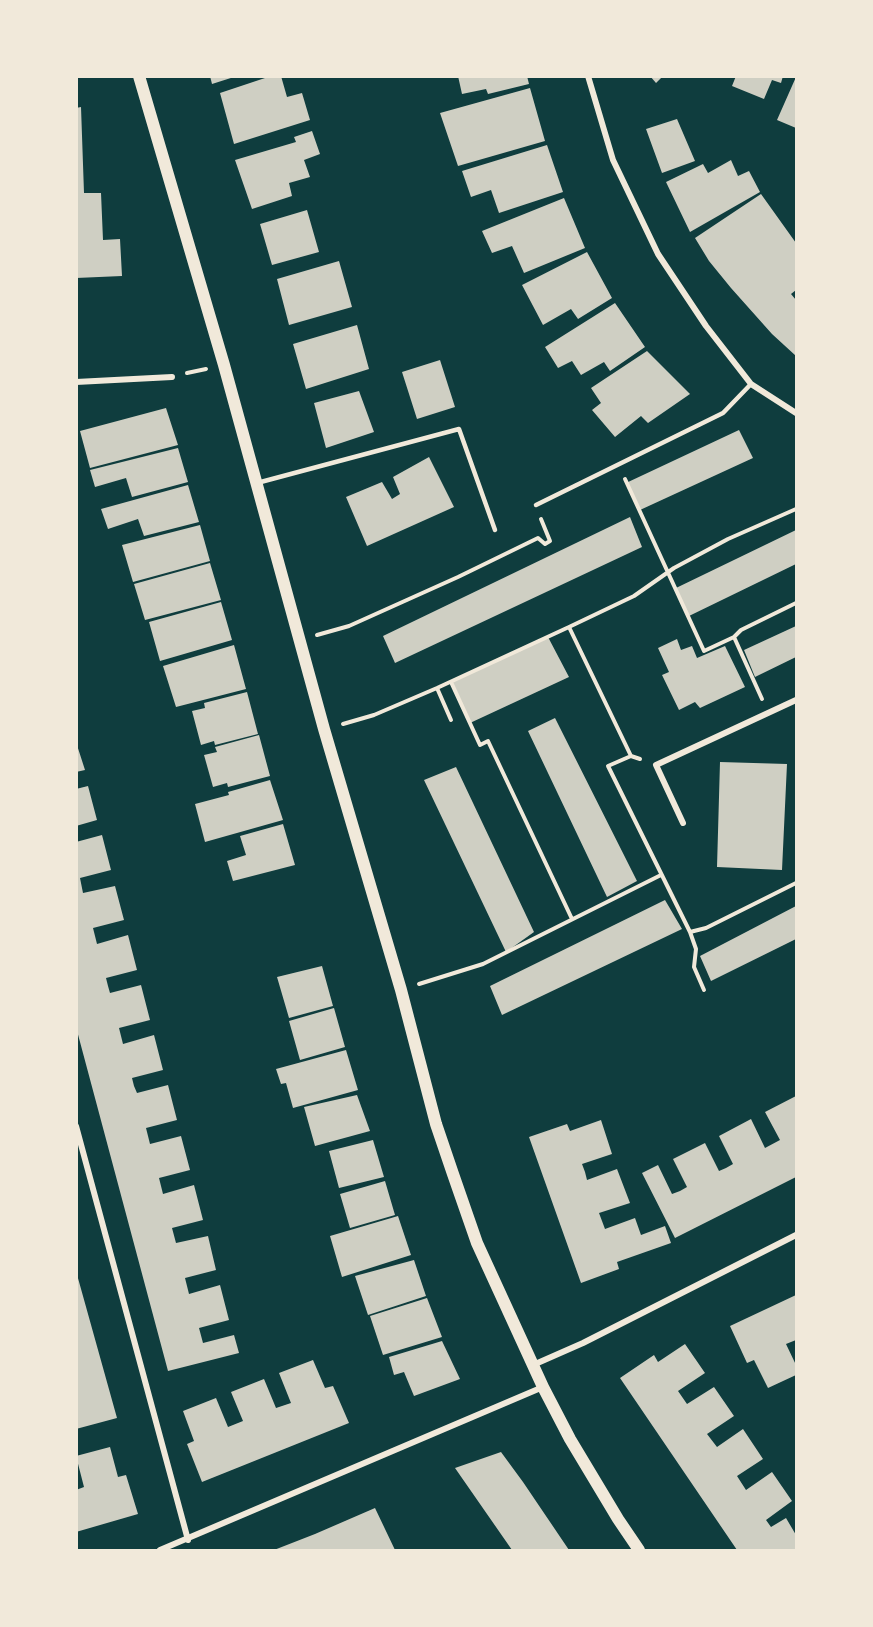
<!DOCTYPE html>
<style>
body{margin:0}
#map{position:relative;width:873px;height:1627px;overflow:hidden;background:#0f3d3e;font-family:"Golos Text",sans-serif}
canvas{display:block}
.frame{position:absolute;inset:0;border:78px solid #f1e9da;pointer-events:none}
</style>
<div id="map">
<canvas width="873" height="1627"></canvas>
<div class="frame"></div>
</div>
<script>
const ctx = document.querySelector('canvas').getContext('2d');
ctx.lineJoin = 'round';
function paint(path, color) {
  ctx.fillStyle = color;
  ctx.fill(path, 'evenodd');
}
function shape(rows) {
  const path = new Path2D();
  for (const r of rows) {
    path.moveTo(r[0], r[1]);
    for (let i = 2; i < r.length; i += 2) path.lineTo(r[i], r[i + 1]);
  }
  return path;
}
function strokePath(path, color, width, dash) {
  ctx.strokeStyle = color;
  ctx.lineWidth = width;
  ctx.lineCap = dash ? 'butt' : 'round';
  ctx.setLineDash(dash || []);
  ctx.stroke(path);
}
paint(shape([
 [210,76,234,76,234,77,212,84],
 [271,76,281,76,287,97,302,93,310,120,234,144,220,93],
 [458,76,527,76,529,84,488,94,486,89,462,94],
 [650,76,663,76,656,83],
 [736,76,783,76,781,83,772,80,764,99,732,86],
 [796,77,796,128,777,120],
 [530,88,545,141,458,166,440,113],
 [81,107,84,193,101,193,103,240,120,239,122,276,76,278,76,108],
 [677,119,695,161,662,173,646,129],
 [312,131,320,154,304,160,310,177,289,183,292,196,252,209,235,160,296,142,294,137],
 [547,145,563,192,499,213,491,190,471,197,462,171],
 [731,160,738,176,749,171,760,192,690,232,666,182,703,164,708,173],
 [761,194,796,243,796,290,791,294,796,300,796,356,772,334,731,288,709,261,695,238],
 [564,198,585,248,524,273,512,246,492,253,482,231],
 [307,210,319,252,272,265,260,224],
 [587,252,612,298,578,319,571,309,543,325,522,285],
 [339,261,352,307,289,325,277,279],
 [615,303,645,347,610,371,604,362,581,375,572,361,558,368,545,347],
 [357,325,369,369,306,389,293,344],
 [647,351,690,394,648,423,641,416,615,437,592,410,601,403,591,388],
 [440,360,455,407,417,419,402,372],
 [359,391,374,432,326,448,314,403],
 [166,408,178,445,90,468,80,431],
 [739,430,753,458,640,510,626,483],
 [178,448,188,482,132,497,126,478,95,487,90,470],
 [429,457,454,507,367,546,346,497,382,482,392,499,400,494,393,477],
 [188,485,199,522,144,536,138,519,108,529,101,509],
 [630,517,642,547,395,663,383,636],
 [200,525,210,561,133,582,122,545],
 [796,530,796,564,689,616,676,588],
 [210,563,221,600,145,620,134,584],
 [221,602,232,640,160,661,149,622],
 [796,626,796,657,755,677,744,650],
 [548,637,569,677,470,723,451,682],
 [677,639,681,650,692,646,697,658,725,646,745,687,700,708,695,702,679,710,662,675,669,672,658,648],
 [234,645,246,689,176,707,163,666],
 [247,692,258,734,215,745,214,741,201,745,192,711,205,708,204,703],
 [555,718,637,881,607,897,528,731],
 [259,735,270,776,228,787,227,783,213,787,204,755,217,752,215,747],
 [76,742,85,770,76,772],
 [720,762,787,764,782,870,717,867],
 [456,767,534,932,506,952,424,780],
 [270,780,283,820,205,842,195,804,229,795,228,792],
 [88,786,97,820,76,826,76,789],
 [283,824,295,865,233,881,227,861,246,855,240,836],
 [102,835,111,870,80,878,83,893,115,886,124,920,93,928,97,944,128,935,137,970,106,978,108,986,110,993,141,985,150,1020,119,1028,123,1044,154,1035,163,1070,132,1078,134,1086,137,1093,168,1085,177,1120,146,1128,150,1144,181,1136,190,1170,159,1178,163,1194,194,1185,203,1220,172,1228,176,1243,208,1236,216,1270,185,1278,189,1294,220,1285,229,1320,199,1328,203,1343,234,1335,239,1353,168,1371,76,1027,76,842],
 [665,900,682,929,502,1015,490,986],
 [796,906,796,939,711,981,700,956],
 [322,966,333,1006,289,1018,277,977],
 [334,1008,345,1047,300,1060,289,1021],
 [346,1050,358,1090,293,1108,286,1083,281,1084,276,1069],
 [357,1095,370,1131,315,1146,304,1107],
 [796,1096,796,1177,675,1238,642,1173,658,1165,672,1194,680,1191,687,1187,673,1159,705,1143,719,1171,726,1168,733,1164,719,1136,751,1119,765,1148,780,1140,765,1112],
 [601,1120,612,1154,582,1164,585,1172,587,1180,617,1169,630,1203,599,1213,605,1229,635,1218,641,1235,665,1226,671,1243,617,1262,619,1269,581,1283,529,1137,567,1124,570,1131],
 [373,1140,384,1177,339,1188,329,1151],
 [385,1181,395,1215,350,1228,340,1194],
 [398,1216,411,1255,342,1277,330,1236],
 [414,1260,426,1296,368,1315,355,1276],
 [76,1271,117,1418,76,1429],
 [796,1295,796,1340,786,1344,796,1365,796,1375,768,1388,754,1360,747,1363,730,1326],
 [427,1298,442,1337,383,1355,370,1316],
 [442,1341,460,1379,414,1396,404,1372,394,1375,389,1357],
 [685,1344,705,1373,678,1391,687,1404,714,1387,734,1416,707,1434,717,1447,743,1429,763,1459,737,1476,746,1490,772,1472,792,1501,766,1520,771,1527,786,1518,796,1535,796,1550,737,1550,620,1378,654,1355,658,1362],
 [313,1360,325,1388,333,1386,349,1423,202,1482,187,1444,194,1441,183,1411,216,1398,228,1427,243,1421,231,1392,264,1379,276,1408,291,1403,279,1373],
 [110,1447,118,1477,126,1475,138,1514,76,1532,76,1490,84,1487,76,1456],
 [501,1452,523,1482,569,1550,512,1550,455,1468],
 [375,1508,395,1550,274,1550,315,1534]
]), '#cfcfc3');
strokePath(shape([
 [187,373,206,369],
 [625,479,704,651,734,637,762,699],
 [569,627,631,756,640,759],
 [317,635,349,626,458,577,538,538,545,544,550,541,541,519],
 [734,637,741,630,796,603],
 [451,682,480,745,488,741,572,919],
 [437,688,451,720],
 [343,724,374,715,437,688,569,627,634,596,674,568,728,539,796,509],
 [631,756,608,766,690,932,696,949,694,967,704,990],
 [690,932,706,928,796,883],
 [419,984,483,964,661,875]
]), '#f1e9da', 4);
strokePath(shape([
 [257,483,459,429,495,530],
 [536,505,723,413,751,384]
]), '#f1e9da', 4.5);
strokePath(shape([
 [588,76,613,160,658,254,706,326,751,384,796,413],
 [76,382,172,377],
 [683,823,656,765,796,700],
 [76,1126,188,1540],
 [533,1365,583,1343,796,1235],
 [160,1550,543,1387]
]), '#f1e9da', 6);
strokePath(shape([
 [139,76,224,365,324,729,401,990,436,1124,453,1174,477,1243,543,1387,570,1439,618,1519,639,1550]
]), '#f1e9da', 12);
</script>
